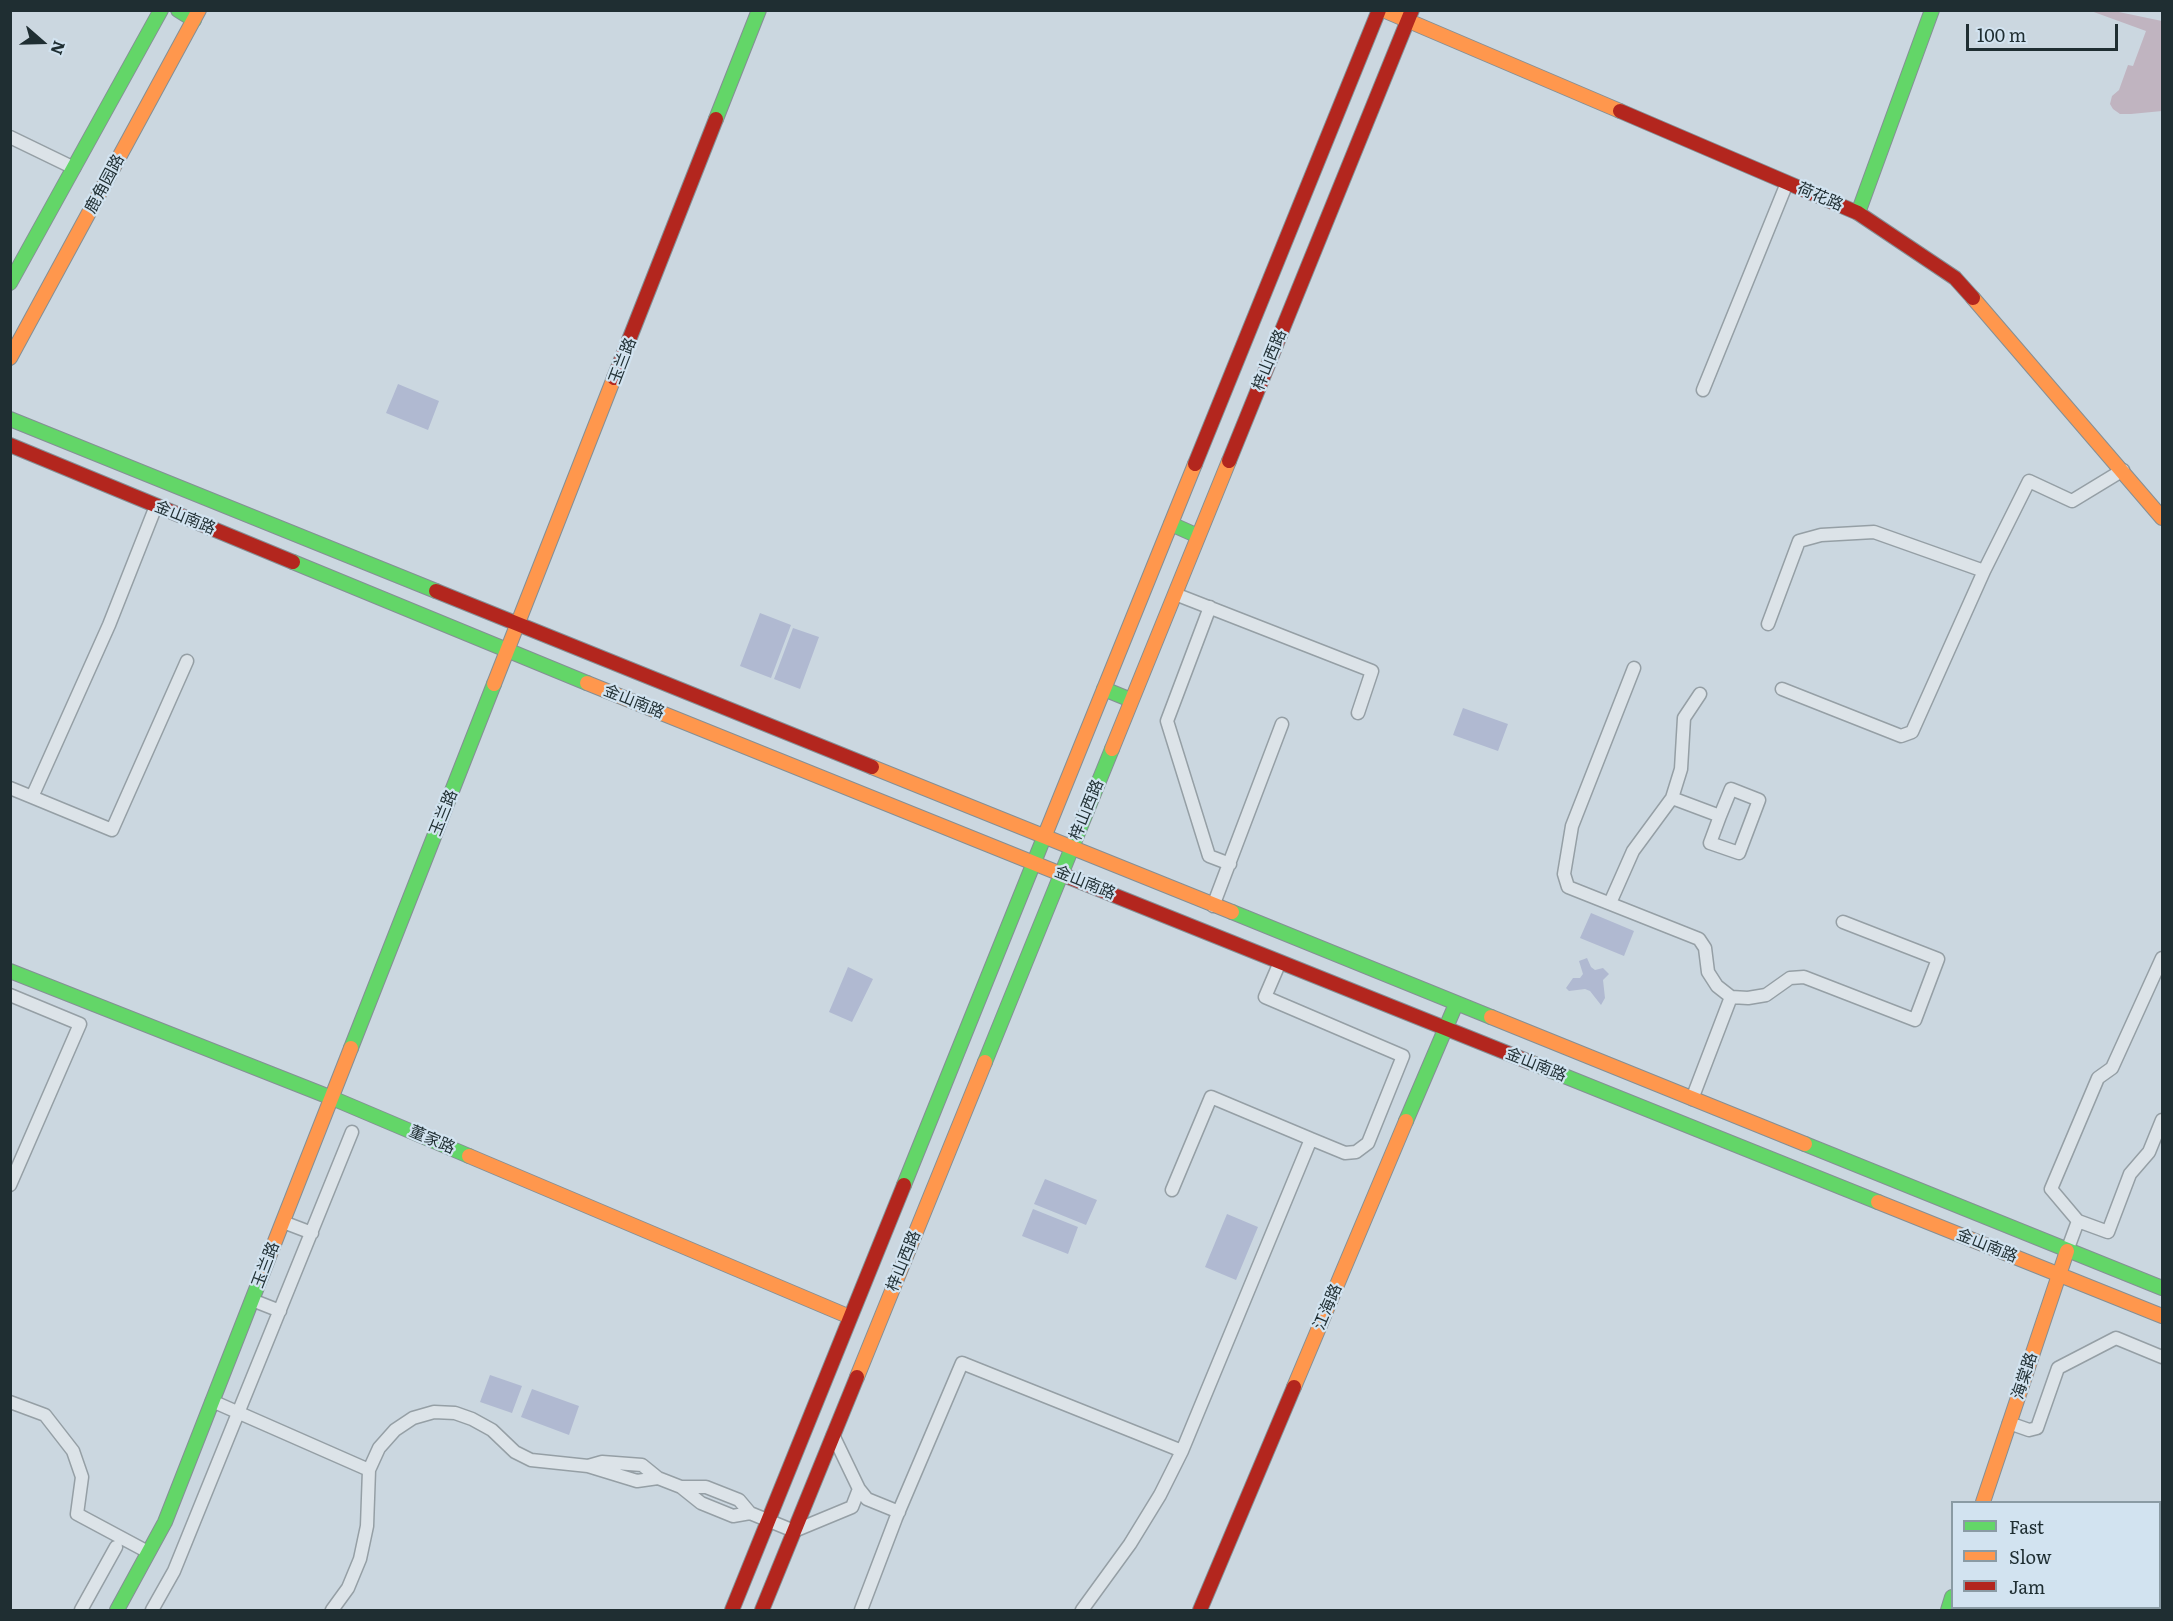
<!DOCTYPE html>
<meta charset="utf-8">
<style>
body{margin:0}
#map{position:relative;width:2173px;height:1621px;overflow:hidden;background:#cbd7e0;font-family:Literata,serif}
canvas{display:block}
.frame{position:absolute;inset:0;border:12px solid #1f2e32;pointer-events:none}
.legend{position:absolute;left:1951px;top:1501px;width:210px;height:108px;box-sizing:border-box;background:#d2e3f0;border:2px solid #8a9ba4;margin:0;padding:8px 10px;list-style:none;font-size:18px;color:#1f2e32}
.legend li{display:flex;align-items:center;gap:12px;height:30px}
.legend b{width:30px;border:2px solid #8a9ba4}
.north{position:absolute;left:12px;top:12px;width:60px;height:60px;-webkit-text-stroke:4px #d2e3f0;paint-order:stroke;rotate:110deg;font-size:16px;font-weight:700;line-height:24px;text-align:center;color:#1f2e32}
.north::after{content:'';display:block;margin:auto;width:21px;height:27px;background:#1f2e32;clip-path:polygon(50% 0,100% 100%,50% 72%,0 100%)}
.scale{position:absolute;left:1966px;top:24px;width:152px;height:27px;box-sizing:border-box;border:3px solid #1f2e32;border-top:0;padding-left:8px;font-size:18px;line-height:21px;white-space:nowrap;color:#1f2e32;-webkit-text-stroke:4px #d2e3f0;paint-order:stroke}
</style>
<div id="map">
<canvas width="2173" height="1621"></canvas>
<div class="frame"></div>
<ul class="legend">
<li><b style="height:8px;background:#63d668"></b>Fast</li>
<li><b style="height:8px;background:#ff974d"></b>Slow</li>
<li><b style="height:8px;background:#b3261e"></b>Jam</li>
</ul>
<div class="north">N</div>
<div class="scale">100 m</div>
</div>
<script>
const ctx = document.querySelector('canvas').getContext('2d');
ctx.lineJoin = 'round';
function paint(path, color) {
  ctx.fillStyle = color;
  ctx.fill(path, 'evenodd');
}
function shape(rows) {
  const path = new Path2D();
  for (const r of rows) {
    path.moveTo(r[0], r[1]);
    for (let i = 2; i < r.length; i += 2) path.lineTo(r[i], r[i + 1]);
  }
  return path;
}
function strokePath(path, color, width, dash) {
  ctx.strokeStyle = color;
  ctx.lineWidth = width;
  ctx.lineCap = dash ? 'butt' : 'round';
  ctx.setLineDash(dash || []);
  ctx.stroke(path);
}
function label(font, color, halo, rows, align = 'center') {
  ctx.font = font + ' Literata,"Noto Sans SC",serif';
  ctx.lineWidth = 4.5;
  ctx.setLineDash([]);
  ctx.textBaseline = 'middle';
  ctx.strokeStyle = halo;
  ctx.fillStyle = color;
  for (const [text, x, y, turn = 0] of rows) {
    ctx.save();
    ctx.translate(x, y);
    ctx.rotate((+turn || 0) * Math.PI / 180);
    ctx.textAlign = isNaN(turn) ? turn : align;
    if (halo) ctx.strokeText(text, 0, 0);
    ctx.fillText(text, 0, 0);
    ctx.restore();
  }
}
paint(shape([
 [398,384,439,401,428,430,386,413],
 [760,613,791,625,771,678,740,666],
 [793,628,819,637,800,689,774,679],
 [1463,708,1508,724,1498,751,1453,735],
 [1591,913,1634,931,1624,956,1580,938],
 [1587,958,1591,967,1595,970,1603,968,1609,974,1603,980,1605,998,1601,1005,1590,991,1585,989,1569,991,1566,988,1573,978,1580,978,1583,974,1579,961],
 [848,967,873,979,852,1022,829,1012],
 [1045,1179,1097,1200,1086,1225,1034,1204],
 [1033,1209,1078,1227,1068,1254,1022,1236],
 [1227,1214,1258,1227,1236,1280,1205,1267],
 [490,1375,522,1386,512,1413,480,1402],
 [532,1389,579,1406,569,1435,521,1417]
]), '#b0b9d1');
paint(shape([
 [2091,11,2114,11,2162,21,2162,111,2131,114,2120,114,2113,109,2110,104,2112,96,2119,90,2128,65,2133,66,2146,31]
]), '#c0b4c0');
const street = shape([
 [10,137,74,168],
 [1703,390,1787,183],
 [1175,594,1372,671,1358,713],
 [1210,607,1167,721,1209,856,1230,864],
 [1768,624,1799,541,1821,535,1874,532,1984,571,2029,481,2072,501,2123,470],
 [1634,668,1572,826,1564,874,1568,887,1699,939,1705,948,1708,972,1717,986,1731,997],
 [1782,689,1901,736,1912,732,1984,571],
 [10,788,32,797,109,625,156,506],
 [32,797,112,830,187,661],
 [1672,798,1720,816,1710,843,1739,853,1759,800,1731,789,1720,816],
 [1610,903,1633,851,1672,798,1681,769,1684,718,1700,694],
 [1213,906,1282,724],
 [10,995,80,1024,10,1185],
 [1692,1099,1731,997,1748,998,1766,995,1790,978,1804,977,1915,1020,1938,959,1843,922],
 [1172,1190,1211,1097,1311,1139],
 [2078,1221,2108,1232,2130,1174,2149,1152,2162,1120],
 [283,1222,312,1233],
 [2067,1251,2078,1221,2051,1189,2098,1078,2112,1068,2162,958],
 [252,1300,280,1311],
 [212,1401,369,1470,379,1448,395,1430,413,1418,434,1412,455,1413,472,1419,492,1430,515,1452,531,1460,588,1466,637,1481,658,1478,642,1465,602,1462,588,1466],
 [10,1402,45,1415,73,1451,82,1477,77,1514,148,1552],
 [2009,1423,2029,1430,2037,1428,2058,1368,2116,1338,2162,1357],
 [1182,1451,1311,1139,1345,1153,1356,1152,1368,1143,1403,1056,1265,997,1280,962],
 [658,1478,681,1487,701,1503,733,1516,750,1513,739,1500,706,1487,681,1487],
 [859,1489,867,1499,899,1512],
 [750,1513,794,1531,852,1507,859,1489,833,1435],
 [81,1610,116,1547],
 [152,1610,174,1571,352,1132],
 [332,1610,348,1588,360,1559,367,1526,369,1470],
 [861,1610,896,1518,962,1363,1182,1451,1160,1495,1130,1544,1082,1610]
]);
const fast = shape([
 [178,10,194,20],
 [716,119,759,10],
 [1858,213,1932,10],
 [10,283,161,10],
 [10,419,436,591],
 [1171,524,1198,536],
 [293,562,587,683],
 [1104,689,1131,700],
 [1232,912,1491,1017],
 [10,971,332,1098,469,1156],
 [351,1048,494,684],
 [985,1062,1112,749],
 [1532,1063,1878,1202],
 [1406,1121,1456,1004],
 [1805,1144,2162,1288],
 [904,1185,1047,830],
 [117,1610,165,1522,261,1277],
 [1948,1610,1952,1597]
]);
const slow = shape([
 [1383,10,1620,111],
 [1973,298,2162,518],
 [10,358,199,10],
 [587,683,1066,876],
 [494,684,614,378],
 [1112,749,1229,461],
 [872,767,1232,912],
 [1047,830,1195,464],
 [1491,1017,1805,1144],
 [469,1156,850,1317],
 [1878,1202,2162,1316],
 [261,1277,351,1048],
 [857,1377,985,1062],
 [1294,1387,1406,1121],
 [1983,1502,2067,1251]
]);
const jam = shape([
 [1620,111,1858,213,1955,278,1973,298],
 [614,378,716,119],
 [10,445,293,562],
 [1229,461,1412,10],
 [1195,464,1379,10],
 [436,591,872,767],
 [1066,876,1532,1063],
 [732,1610,904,1185],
 [762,1610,857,1377],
 [1200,1610,1294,1387]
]);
strokePath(street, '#959fa5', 15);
strokePath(fast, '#848f95', 16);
strokePath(slow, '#848f95', 16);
strokePath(jam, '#848f95', 16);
strokePath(street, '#dce3e8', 12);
strokePath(fast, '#63d668', 14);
strokePath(slow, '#ff974d', 14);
strokePath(jam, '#b3261e', 14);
label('16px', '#1f2e32', '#d2e3f0', [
 ["鹿角园路",105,184,-62],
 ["荷花路",1820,197,23],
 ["梓山西路",1270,360,-68],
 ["玉兰路",623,361,-69],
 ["金山南路",185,518,22],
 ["金山南路",634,702,22],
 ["梓山西路",1087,810,-68],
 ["玉兰路",444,813,-68],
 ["金山南路",1085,883,22],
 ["金山南路",1536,1065,22],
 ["董家路",432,1140,23],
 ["金山南路",1987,1246,22],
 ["梓山西路",904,1261,-68],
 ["玉兰路",266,1265,-69],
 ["江海路",1328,1307,-67],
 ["海棠路",2025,1376,-72]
]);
</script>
